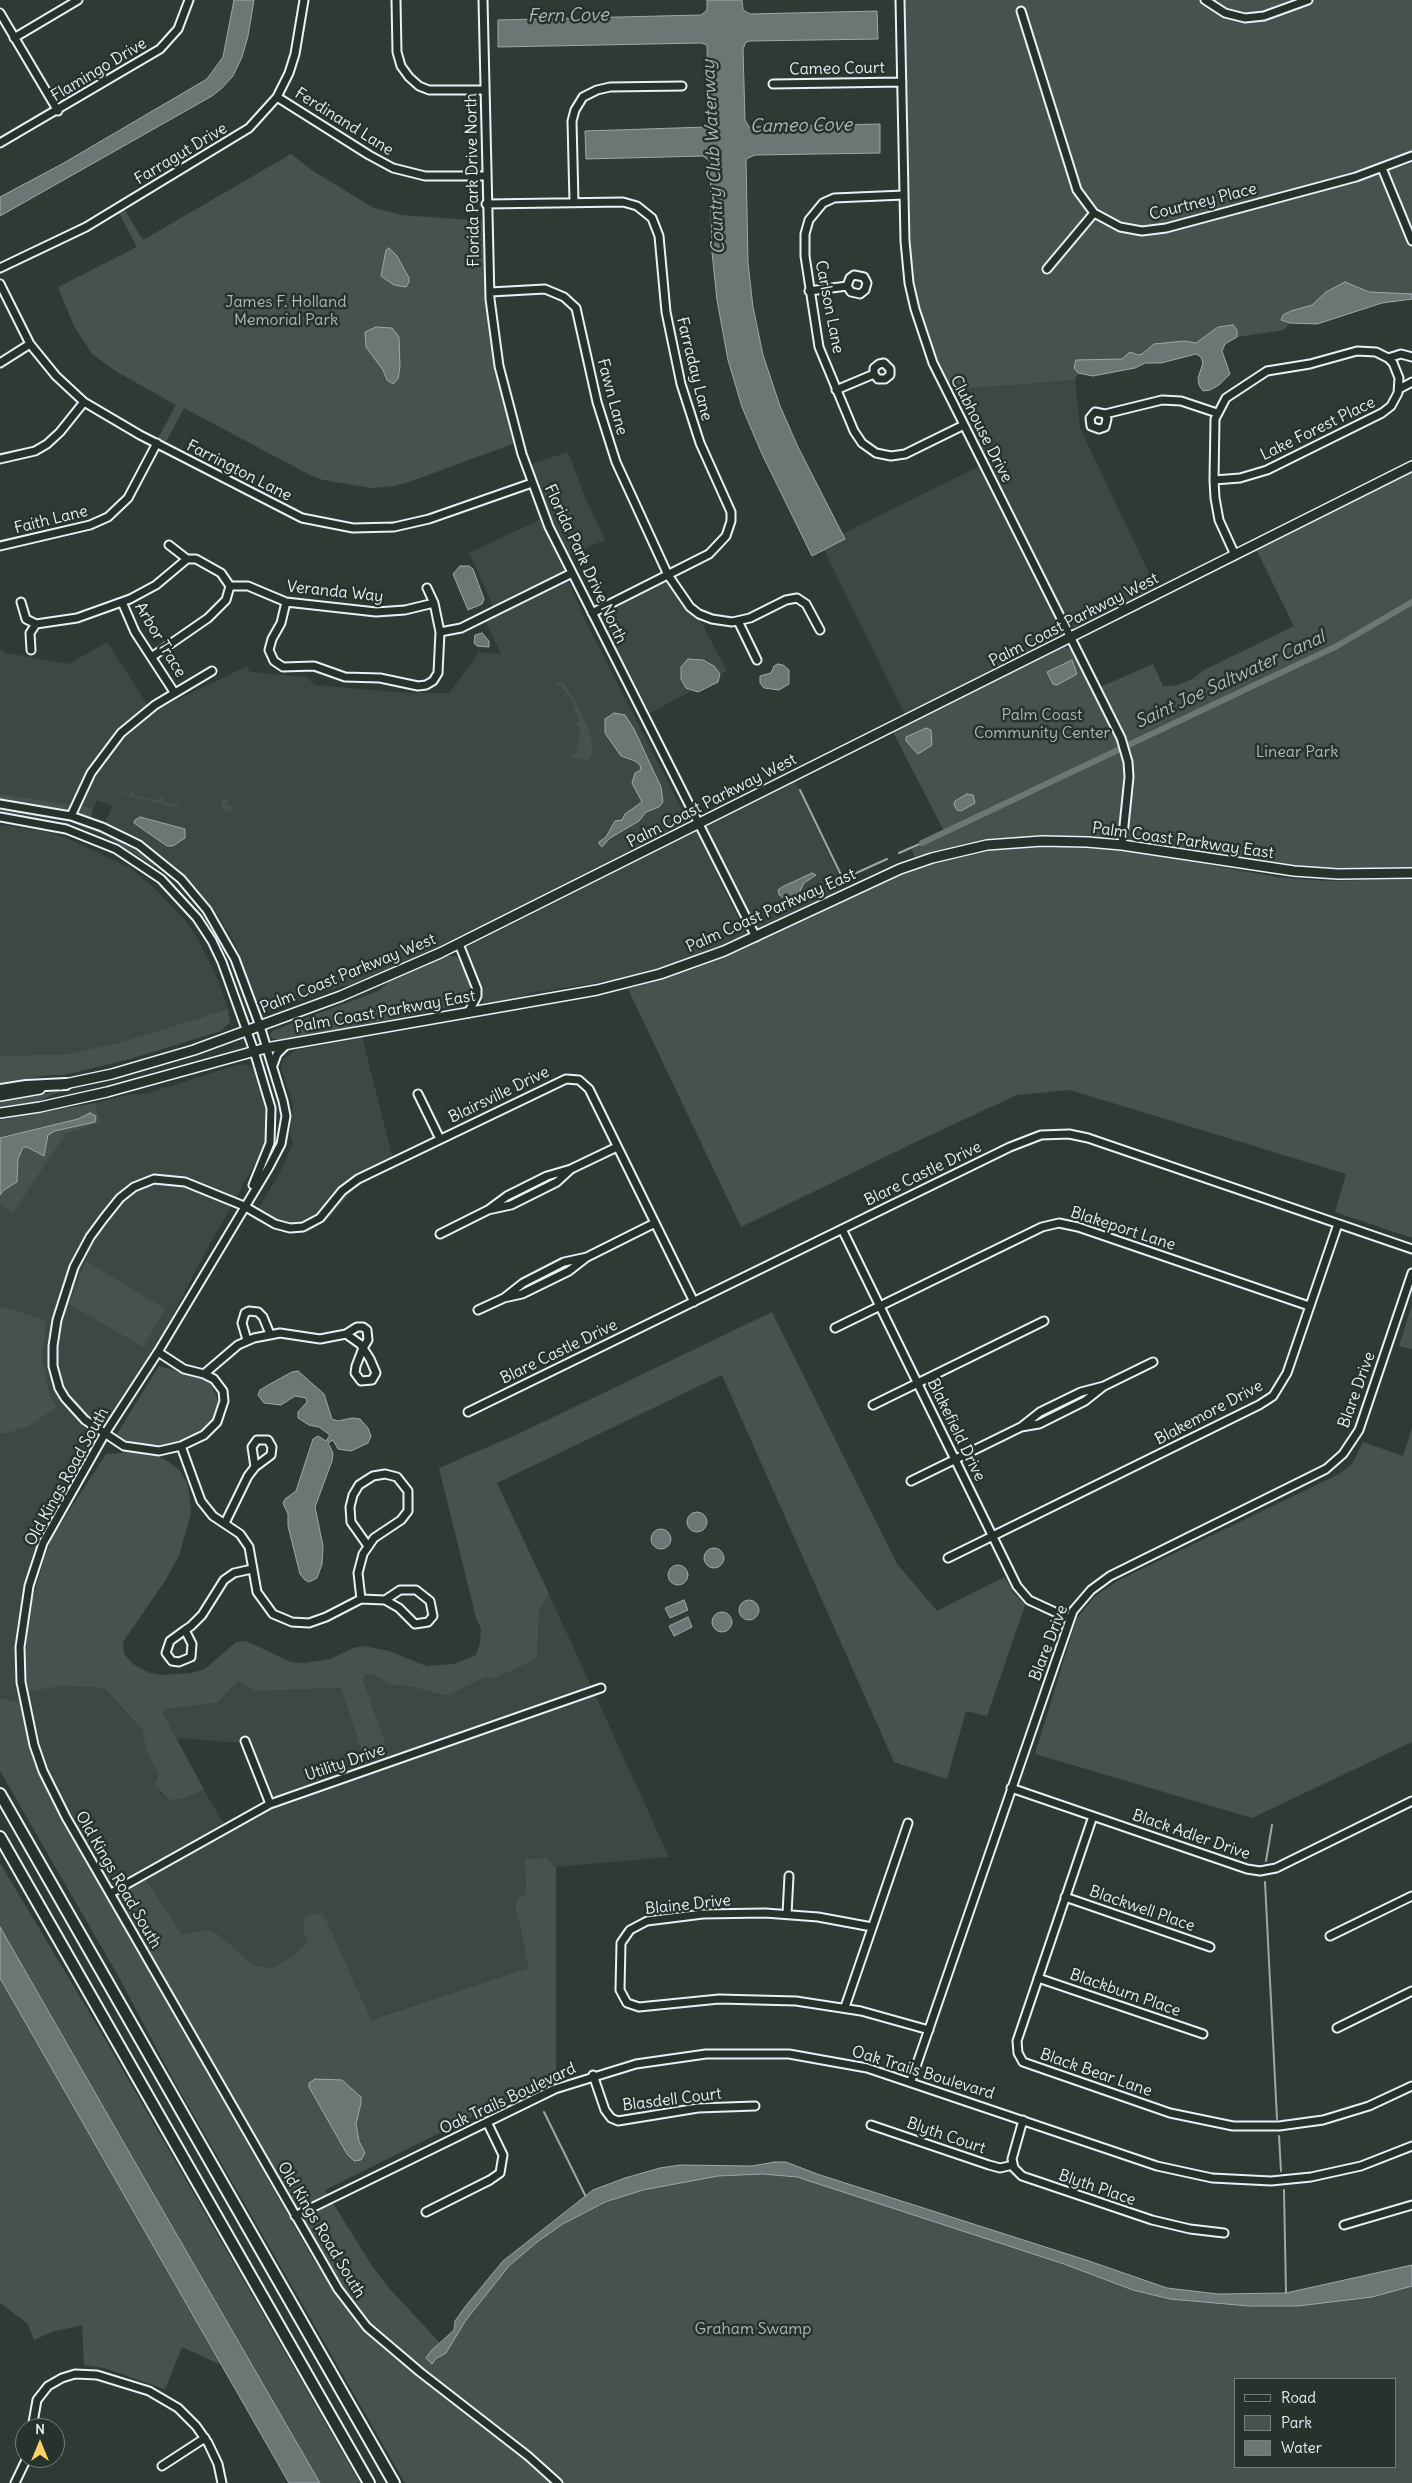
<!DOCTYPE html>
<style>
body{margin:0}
#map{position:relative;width:1412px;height:2483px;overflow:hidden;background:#2e3b35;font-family:Delius,sans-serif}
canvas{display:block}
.legend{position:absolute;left:1234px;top:2378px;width:162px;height:90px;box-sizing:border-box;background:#26332d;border:1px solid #747f7e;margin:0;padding:6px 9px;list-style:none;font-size:15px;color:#e8f1f8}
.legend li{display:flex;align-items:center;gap:10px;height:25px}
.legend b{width:25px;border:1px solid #747f7e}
.north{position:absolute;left:15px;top:2418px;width:50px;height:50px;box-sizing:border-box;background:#26332d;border:1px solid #747f7e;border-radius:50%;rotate:0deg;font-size:14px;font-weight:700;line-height:20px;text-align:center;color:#e8f1f8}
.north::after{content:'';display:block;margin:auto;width:18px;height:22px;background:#ffd166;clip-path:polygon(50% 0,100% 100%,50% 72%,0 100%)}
</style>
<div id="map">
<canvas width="1412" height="2483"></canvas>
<ul class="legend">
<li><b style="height:6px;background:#26332d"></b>Road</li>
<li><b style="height:14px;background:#45524e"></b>Park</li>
<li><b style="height:14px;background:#6b7775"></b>Water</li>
</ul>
<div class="north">N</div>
</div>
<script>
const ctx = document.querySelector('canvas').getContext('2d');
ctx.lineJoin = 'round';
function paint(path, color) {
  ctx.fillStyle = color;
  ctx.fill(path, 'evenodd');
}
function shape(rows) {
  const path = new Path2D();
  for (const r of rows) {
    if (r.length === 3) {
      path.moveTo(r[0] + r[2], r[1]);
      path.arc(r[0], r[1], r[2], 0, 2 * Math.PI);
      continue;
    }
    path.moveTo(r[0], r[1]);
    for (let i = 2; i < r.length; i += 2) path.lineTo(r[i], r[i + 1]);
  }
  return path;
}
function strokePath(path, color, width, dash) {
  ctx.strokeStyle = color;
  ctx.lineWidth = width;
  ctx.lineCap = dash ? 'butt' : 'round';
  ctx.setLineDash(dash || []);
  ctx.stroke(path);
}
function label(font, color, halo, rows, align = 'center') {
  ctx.font = font + ' Delius,sans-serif';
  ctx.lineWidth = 5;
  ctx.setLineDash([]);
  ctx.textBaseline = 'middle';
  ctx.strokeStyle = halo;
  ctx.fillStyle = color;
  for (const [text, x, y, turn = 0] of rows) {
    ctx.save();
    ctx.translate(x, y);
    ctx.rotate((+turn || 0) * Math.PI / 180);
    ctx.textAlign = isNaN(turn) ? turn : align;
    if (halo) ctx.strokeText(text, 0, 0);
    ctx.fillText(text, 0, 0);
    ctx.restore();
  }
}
paint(shape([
 [1075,380,1080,428,1157,590,1072,634,951,390],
 [568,452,585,497,605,540,569,556,546,509,529,465],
 [981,465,1066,637,906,717,824,550,844,539,842,534],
 [541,519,588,626,689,823,518,909,359,984,342,986,270,1011,262,1008,257,1003,235,943,213,908,193,885,166,859,135,838,105,823,112,806,97,800,93,810,0,794,0,649,6,653,69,664,107,642,152,712,247,666,250,672,306,677,315,685,408,693,449,693,479,652,501,654,482,614,494,608,469,553],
 [676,574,727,671,720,674,708,662,696,659,681,675,686,688,691,691,650,713,597,615],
 [795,781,844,887,756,930,702,827],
 [0,825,49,832,74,841,130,868,151,885,185,920,197,938,218,980,228,1009,121,1042,68,1054,0,1056],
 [696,831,747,936,667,967,609,981,530,993,514,1000,484,1005,478,980,465,948],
 [362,1037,393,1159,385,1172,355,1188,328,1219,308,1232,286,1233,252,1219,280,1172,293,1143,290,1134,293,1105,281,1067,283,1059,297,1050],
 [241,1064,250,1066,256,1072,266,1102,268,1130,262,1151,199,1264,155,1350,66,1486,48,1517,34,1551,20,1618,16,1669,20,1702,0,1698,0,1205,13,1212,66,1132,99,1123,95,1103,132,1094,145,1094],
 [549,1594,669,1857,556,1867,556,1869,547,1858,525,1859,526,1893,517,1900,515,1910,520,1926,528,1968,370,2020,323,1913,317,1915,303,1929,307,1942,292,1957,272,1968,253,1965,218,1934,207,1930,182,1934,141,1872,113,1887,83,1838,52,1782,33,1730,28,1692,61,1686,103,1688,142,1730,147,1752,158,1774,155,1780,161,1794,168,1800,182,1799,204,1790,225,1825,266,1803,241,1743,176,1738,163,1713,166,1709,217,1703,238,1681,256,1691,341,1688,363,1755,387,1748,363,1680,365,1674,376,1676,391,1685,404,1685,447,1696,486,1677,493,1679,537,1659,539,1612]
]), '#3b4843');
paint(shape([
 [905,0,1412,0,1412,299,1382,303,1317,324,1290,323,1284,330,1237,337,1228,341,1222,349,1223,357,1230,375,1219,385,1207,391,1203,391,1199,385,1198,378,1203,363,1201,357,1196,354,1161,363,1145,363,1135,368,1093,376,1078,373,1075,380,951,390,934,353,921,318,911,262],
 [291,154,313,171,374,208,402,215,484,221,493,337,502,394,515,443,412,481,394,486,370,488,323,480,310,475,184,408,165,444,157,440,176,405,117,372,92,354,74,326,58,287,137,247,118,211,123,207,143,240],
 [1412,470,1412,869,1340,870,1288,866,1126,843,1133,776,1132,764,1130,752,1100,687,1153,664,1163,686,1174,686,1193,679,1202,671,1294,626,1256,549],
 [1062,646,1073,650,1112,726,1122,754,1125,777,1117,841,1035,837,1004,839,968,845,915,860,912,849,946,835,893,732],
 [559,681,564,684,576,703,590,732,593,752,588,760,571,757,572,754,577,753,580,727,574,725,579,722,572,700,560,685,555,685],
 [118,782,117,788,129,794,133,789,133,795,158,801,160,796,164,798,163,802,174,805,176,800,178,804,173,807,127,795,115,788],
 [0,794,86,807,93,810,91,817,0,800],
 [225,799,228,800,227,805,232,806,231,813,222,809,222,800],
 [11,810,59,818,100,831,142,854,156,865,154,866,106,836,71,822,0,811],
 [1035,844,1119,849,1277,877,1326,881,1412,879,1412,1238,1335,1212,1346,1174,1070,1090,1017,1095,922,1139,741,1227,628,989,691,970,739,951,821,909,917,867,970,852],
 [447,956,455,956,462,960,471,983,473,993,470,1000,464,1004,294,1039,275,1039,270,1036,272,1031,378,991,389,982],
 [228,1009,230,1022,221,1031,130,1059,64,1075,50,1075,0,1083,0,1056,68,1054,121,1042],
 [60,1091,35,1103,0,1109,0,1101],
 [95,1103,100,1123,66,1133,13,1213,0,1205,0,1120],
 [86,1261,165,1309,143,1347,69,1304],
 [1412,1304,1412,1349,1399,1346],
 [0,1306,46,1320,42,1359,50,1396,57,1407,29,1426,7,1433,0,1433],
 [772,1312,897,1564,937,1611,1005,1577,1013,1592,1025,1605,987,1716,966,1711,947,1779,894,1762,722,1375,497,1483,549,1594,539,1612,537,1659,493,1679,486,1677,447,1696,404,1685,391,1685,376,1676,365,1674,363,1680,387,1748,363,1755,341,1688,256,1691,238,1681,217,1703,166,1709,163,1713,204,1790,182,1799,168,1800,155,1784,158,1774,147,1752,142,1730,104,1688,61,1686,28,1692,25,1659,28,1626,32,1600,45,1556,52,1537,106,1454,133,1452,159,1457,169,1462,180,1471,187,1483,190,1498,191,1513,179,1556,165,1581,123,1642,124,1654,133,1664,150,1673,161,1675,191,1673,205,1669,236,1642,246,1641,291,1662,304,1663,330,1659,353,1648,363,1646,389,1651,426,1666,454,1664,476,1655,480,1643,481,1629,476,1618,439,1468,518,1434],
 [159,1366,212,1381,217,1387,213,1389,218,1400,222,1399,217,1417,195,1437,174,1445,145,1446,115,1437],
 [1412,1428,1412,1742,1252,1818,1035,1754,1073,1630,1077,1618,1095,1596,1119,1580,1339,1474,1352,1464,1363,1442,1403,1456],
 [0,1698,20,1702,33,1754,55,1806,313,2259,337,2295,366,2331,387,2351,524,2458,552,2483,405,2483,174,2081,117,1974,0,1771],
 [547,1858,556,1869,556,2075,325,2190,372,2266,389,2288,441,2344,435,2348,432,2364,446,2353,466,2320,509,2266,537,2242,578,2215,605,2202,643,2190,688,2181,718,2176,779,2174,816,2182,1064,2264,1133,2290,1170,2299,1249,2306,1298,2306,1412,2286,1412,2483,563,2483,506,2434,387,2340,361,2314,336,2281,172,1997,146,1944,113,1887,141,1872,182,1934,207,1930,218,1934,253,1965,272,1968,292,1957,307,1942,303,1929,305,1916,323,1913,371,2020,528,1968,520,1926,515,1910,517,1900,526,1893,525,1859],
 [315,2079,349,2086,359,2095,356,2124,359,2141,365,2153,363,2158,347,2154,311,2090],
 [1236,2379,1396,2379,1396,2467,1236,2467],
 [0,1863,101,2032,360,2483,320,2483,0,1927],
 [0,1978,127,2200,221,2365,182,2347,165,2389,104,2368,84,2365,82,2325,52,2332,34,2340,27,2323,0,2303]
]), '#45524e');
const water = shape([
 [234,0,254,0,248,36,242,57,233,76,222,88,212,96,0,216,0,197,62,164,207,79,223,57,234,0],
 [707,0,742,0,743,10,750,14,877,11,878,39,750,41,746,42,743,49,745,120,749,127,880,124,880,153,755,155,746,159,748,263,753,307,763,355,780,406,798,447,845,539,812,556,762,454,742,407,728,360,717,300,712,252,710,161,703,156,586,159,585,131,707,127,709,123,707,45,701,43,498,47,498,20,701,15,707,10,707,0],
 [389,248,397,256,409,278,409,282,406,287,394,285,381,276,386,250,389,248],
 [1345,282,1369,292,1412,294,1412,299,1382,303,1317,324,1290,323,1281,320,1283,315,1291,311,1312,305,1326,292,1345,282],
 [1233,325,1237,330,1237,337,1225,344,1222,351,1230,374,1219,385,1210,390,1203,391,1199,385,1198,378,1203,363,1201,357,1196,354,1161,363,1145,363,1135,368,1093,376,1078,373,1074,368,1076,360,1122,359,1130,352,1138,355,1142,354,1154,344,1184,341,1196,343,1218,327,1233,325],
 [376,327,392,328,399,337,400,367,398,379,393,384,387,380,383,370,366,347,365,332,376,327],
 [460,566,469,566,473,569,484,599,482,604,468,610,453,574,460,566],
 [482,633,489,641,489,647,477,646,474,643,475,635,482,633],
 [688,659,703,660,714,666,720,674,718,682,698,692,686,688,681,679,681,667,688,659],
 [1072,660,1077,674,1057,685,1053,684,1047,672,1072,660],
 [778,664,783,665,789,670,789,684,779,690,764,688,760,683,760,676,771,673,774,666,778,664],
 [614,713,625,715,634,729,661,787,663,802,659,807,646,812,639,821,610,838,602,847,599,844,599,842,606,837,615,821,622,820,625,814,642,802,632,783,635,773,641,770,640,765,635,761,621,756,605,733,605,719,614,713],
 [926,728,931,730,932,745,918,754,906,741,906,737,926,728],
 [967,794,973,795,975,803,961,811,957,810,954,805,955,801,967,794],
 [140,817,185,829,185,838,173,846,167,846,134,823,135,820,140,817],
 [812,873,816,875,804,883,798,895,786,899,779,895,778,890,782,887,812,873],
 [90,1113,96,1116,95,1122,55,1131,48,1135,44,1156,27,1147,23,1147,18,1159,17,1182,4,1190,0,1195,0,1138,78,1119,90,1113],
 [298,1371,324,1394,332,1419,338,1421,352,1418,360,1419,368,1428,371,1436,368,1443,351,1451,338,1449,333,1440,328,1443,333,1453,332,1461,315,1507,323,1546,322,1564,317,1578,309,1582,305,1580,300,1574,288,1526,288,1514,283,1503,285,1499,296,1491,313,1439,318,1436,326,1441,330,1435,319,1427,309,1425,298,1418,298,1412,307,1402,306,1398,295,1396,281,1405,264,1403,258,1395,260,1390,270,1384,292,1372,298,1371],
 [697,1522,10],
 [661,1539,10],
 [714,1558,10],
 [678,1575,10],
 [684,1600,688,1610,670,1618,665,1608,684,1600],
 [749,1610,10],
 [722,1622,10],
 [688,1617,692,1627,674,1636,669,1626,688,1617],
 [0,1927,121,2138,320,2483,289,2483,0,1978,0,1927],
 [315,2079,342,2080,361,2097,361,2103,356,2124,359,2141,365,2153,361,2160,354,2161,347,2154,309,2087,309,2083,315,2079],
 [775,2162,786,2162,817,2174,1086,2260,1167,2288,1218,2294,1286,2293,1412,2265,1412,2286,1372,2297,1298,2306,1249,2306,1170,2299,1133,2290,1064,2264,797,2177,763,2174,718,2176,643,2190,605,2202,563,2224,537,2242,509,2266,466,2320,446,2353,436,2359,432,2364,426,2358,431,2351,454,2330,455,2321,465,2307,503,2261,593,2190,625,2178,660,2168,680,2165,752,2166,775,2162]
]);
paint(water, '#6b7775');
strokePath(water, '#9da8a9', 1);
strokePath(shape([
 [800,790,843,879,887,859],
 [899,853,922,843],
 [1266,1861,1272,1825],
 [1265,1882,1277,2119],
 [544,2112,585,2195],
 [1279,2136,1281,2171],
 [1284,2190,1286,2293]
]), '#9da8a9', 2);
strokePath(shape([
 [922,843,1337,646,1412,602]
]), '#6b7775', 6);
const minor = shape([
 [396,0,397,52,401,66,409,77,419,86,429,90,484,90],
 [483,0,490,299,499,366,522,454,549,527,756,937],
 [900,0,905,241,909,283,915,309,933,363,1121,738,1128,762,1129,777,1122,845],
 [1205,0,1225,13,1245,18,1264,16,1308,0],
 [1021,11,1077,190,1094,213,1120,227,1142,231,1166,228,1356,177,1412,156],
 [0,13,58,111],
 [14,38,78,0],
 [773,84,902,82],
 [277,97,369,155,393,168,425,176,486,176],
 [0,143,160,49,178,29,189,0],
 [1382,168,1412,241],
 [904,195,834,198,823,203,809,220,805,234,805,256,819,347,854,431,862,443,876,453,891,456,905,454,964,425],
 [574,202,572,121,575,110,583,97,597,90,610,87,682,86],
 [486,204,623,202,637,206,652,218,659,236,666,312,681,384,700,443,731,512,731,521,726,536,709,554,592,613],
 [0,268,86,227,249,128,277,97,289,73,295,54,304,0],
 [1047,269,1094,213],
 [0,284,30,344,56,376,84,402,140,435,302,518,353,528,394,527,429,519,532,483],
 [809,291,847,286,850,278,854,275,864,277,867,283,865,290,860,294,851,292,847,286],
 [490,292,545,289,564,297,576,308,597,402,616,462,668,575,690,607,699,614,712,619,732,622,750,618,786,600,797,598,806,604,820,630],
 [1388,358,1401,354,1412,357],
 [0,363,30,344],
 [1399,389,1412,382],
 [836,390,874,374,874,368,879,364,884,363,890,369,890,375,885,379,878,379,874,374],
 [1105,414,1107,419,1105,427,1099,429,1091,426,1090,418,1095,412,1105,414,1162,400,1181,401,1217,413],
 [0,459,35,451,47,444,60,432,84,402],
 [1214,480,1240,478,1267,470,1382,413,1391,406,1398,393,1399,378,1393,363,1388,358,1376,352,1357,351,1310,364,1267,371,1226,398,1215,419,1214,480,1215,498,1219,520,1235,555],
 [169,545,187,559,196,559,221,573,230,586,248,586,286,602,376,612,405,610,434,603,440,632,461,628,572,573],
 [0,546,90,525,108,517,128,498,157,443],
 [427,588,434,603],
 [21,602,26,619,36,624,30,633,31,650],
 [122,602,135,632,174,692],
 [286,602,281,623,272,639,269,650,274,661,283,667,314,666,345,677,380,678,418,686,426,685,433,681,438,673,440,632],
 [738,621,757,660],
 [36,624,77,618,130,599,156,585,187,559],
 [153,656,208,618,226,600,230,586],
 [0,804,71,816,102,827,139,845,181,879,207,910,235,959,260,1026,283,1101,286,1116,281,1144,269,1167,158,1352,104,1435,43,1543,29,1586,20,1647,21,1682,34,1745,43,1771,66,1817,338,2289,367,2327,420,2372,528,2456,558,2483],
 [71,816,91,773,121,733,155,705,212,671],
 [0,817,66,829,116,849,161,879,197,918,212,941,222,962,254,1051,271,1108,270,1143,253,1185],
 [459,944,477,989,477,996,468,1013],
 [273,1065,277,1054,286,1045],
 [418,1094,440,1139],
 [571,1169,557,1182,511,1205,488,1210,507,1196,547,1176,571,1169,617,1147],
 [842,1229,1017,1586,1029,1600,1070,1619],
 [440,1234,488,1210],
 [587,1257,655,1223],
 [478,1310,504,1298,523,1283,564,1262,587,1257,569,1271,522,1294,504,1298],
 [835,1328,1042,1227,1059,1223,1078,1227,1309,1306],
 [247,1340,242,1323,245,1313,249,1311,258,1312,263,1317,270,1334],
 [158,1352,184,1369,204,1374,214,1379,223,1391,224,1401,217,1422,204,1435,181,1446,159,1451,124,1446,85,1420,65,1398,59,1388,53,1366,53,1346,57,1320,74,1267,90,1237,104,1218,120,1198,134,1187,154,1179,185,1182,244,1206,275,1224,290,1228,303,1227,320,1218,342,1191,358,1179,566,1079,579,1080,589,1089,694,1302],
 [204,1374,238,1345,254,1338,280,1333,320,1339,346,1334,360,1344,363,1348,370,1359,376,1373,372,1380,361,1381,355,1373,356,1366,363,1348,368,1340,367,1330,363,1327,357,1327,346,1334],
 [1104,1386,1153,1362],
 [873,1405,1044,1321],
 [468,1412,1010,1147,1041,1135,1069,1134,1088,1138,1412,1249],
 [181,1446,201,1501,213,1516,240,1534,249,1547,257,1592,273,1614,292,1622,309,1623,326,1617,361,1599,385,1600,399,1608,415,1624,428,1622,433,1616,430,1601,416,1590,400,1590,385,1600],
 [911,1481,1021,1427,1040,1412,1081,1392,1104,1386,1085,1401,1039,1424,1021,1427],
 [225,1523,248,1476,255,1467,271,1455,272,1447,268,1440,257,1440,252,1447,255,1467],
 [948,1558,1259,1405,1273,1396,1287,1373,1338,1224],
 [361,1599,358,1573,363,1554,374,1538,401,1520,408,1511,408,1491,397,1477,385,1474,373,1476,359,1485,353,1495,350,1507,351,1522,368,1546],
 [185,1630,192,1644,191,1657,179,1662,172,1661,166,1653,170,1641,185,1630,191,1626,202,1615,224,1580,234,1573,252,1569],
 [245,1741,270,1804],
 [1011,1788,1247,1869,1260,1871,1276,1868,1412,1801],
 [1093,1816,1017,2041,1018,2053,1023,2062,1170,2113,1233,2126,1279,2126,1323,2120,1369,2106,1412,2086],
 [111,1893,270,1804,601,1688],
 [1065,1897,1210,1947],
 [787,1914,789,1876],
 [872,1927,818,1917,765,1913,703,1914,647,1921,630,1930,621,1943,620,1990,627,2003,639,2007,719,1999,796,2001,861,2011,929,2030],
 [1330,1936,1412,1896],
 [1038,1978,1203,2034],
 [845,2007,908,1823],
 [1337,2028,1412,1991],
 [593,2075,605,2110,611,2118,618,2121,698,2108,755,2106],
 [911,2081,1073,1611,1091,1590,1110,1576,1312,1476,1326,1469,1343,1454,1359,1430,1412,1273],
 [1023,2120,1012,2159,1014,2168,1022,2176,1152,2220,1190,2229,1224,2233],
 [871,2125,989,2165,1000,2168,1013,2165],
 [426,2212,490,2180,500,2173,503,2155,487,2122],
 [295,2216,555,2089,636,2064,706,2054,789,2054,867,2068,1157,2166,1212,2178,1271,2181,1311,2177,1361,2166,1412,2146],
 [1344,2225,1412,2205],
 [32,2428,37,2400,48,2386,62,2378,75,2374,97,2375,149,2391,178,2408,196,2426,208,2443,218,2464,222,2483],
 [162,2466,205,2438],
 [15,2483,27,2458]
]);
const major = shape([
 [60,1085,112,1074,194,1050,341,996,440,953,1412,466],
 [0,1096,40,1089],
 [0,1113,40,1107,107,1092,266,1048,597,990,660,974,724,951,900,869,932,858,987,845,1042,841,1087,842,1122,845,1294,871,1338,874,1412,873]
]);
const highway = shape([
 [0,1090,26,1086,66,1084],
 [0,1794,394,2483],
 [0,1837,369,2483]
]);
strokePath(minor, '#e8f1f8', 11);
strokePath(major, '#e8f1f8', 12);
strokePath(highway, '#e8f1f8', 14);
strokePath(minor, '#26332d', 7);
strokePath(major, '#26332d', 9);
strokePath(highway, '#26332d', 10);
label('16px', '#e8f1f8', '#26332d', [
 ["Cameo Court",837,69,-1],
 ["Flamingo Drive",99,70,-31],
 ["Ferdinand Lane",344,122,32],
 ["Farragut Drive",181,154,-31],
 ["Florida Park Drive North",473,180,-91],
 ["Courtney Place",1203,202,-14],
 ["Carlson Lane",829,307,79],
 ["Farraday Lane",694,369,76],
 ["Fawn Lane",612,397,75],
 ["Clubhouse Drive",981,429,63],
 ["Lake Forest Place",1318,429,-26],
 ["Farrington Lane",239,471,27],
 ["Faith Lane",51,520,-14],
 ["Florida Park Drive North",585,564,65],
 ["Veranda Way",335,592,6],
 ["Palm Coast Parkway West",1074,620,-27],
 ["Arbor Trace",160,640,59],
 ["Palm Coast Parkway West",712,801,-27],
 ["Palm Coast Parkway East",1183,841,8],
 ["Palm Coast Parkway East",771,911,-24],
 ["Palm Coast Parkway West",348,974,-22],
 ["Palm Coast Parkway East",385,1012,-10],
 ["Blairsville Drive",499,1095,-26],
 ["Blare Castle Drive",923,1174,-26],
 ["Blakeport Lane",1123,1229,18],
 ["Blare Castle Drive",559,1352,-26],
 ["Blare Drive",1357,1390,-70],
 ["Blakemore Drive",1209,1413,-28],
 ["Blakefield Drive",956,1430,64],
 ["Old Kings Road South",67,1477,-61],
 ["Blare Drive",1049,1643,-69],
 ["Utility Drive",345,1763,-19],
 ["Black Adler Drive",1191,1835,19],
 ["Old Kings Road South",118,1880,60],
 ["Blaine Drive",688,1905,-6],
 ["Blackwell Place",1142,1909,19],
 ["Blackburn Place",1125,1993,19],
 ["Oak Trails Boulevard",923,2073,17],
 ["Black Bear Lane",1096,2073,19],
 ["Oak Trails Boulevard",508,2099,-25],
 ["Blasdell Court",672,2100,-7],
 ["Blyth Court",946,2136,19],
 ["Blyth Place",1097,2188,19],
 ["Old Kings Road South",321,2230,59]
]);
label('16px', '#afb9bc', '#26332d', [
 ["James F. Holland",286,302],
 ["Memorial Park",286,320],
 ["Palm Coast",1042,715],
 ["Community Center",1042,733],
 ["Linear Park",1297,752],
 ["Graham Swamp",753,2329]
]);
label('italic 18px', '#b0babd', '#26332d', [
 ["Fern Cove",568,16,-1],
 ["Cameo Cove",801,126,-1],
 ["Country Club Waterway",714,157,-93],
 ["Saint Joe Saltwater Canal",1230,680,-25]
]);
</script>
